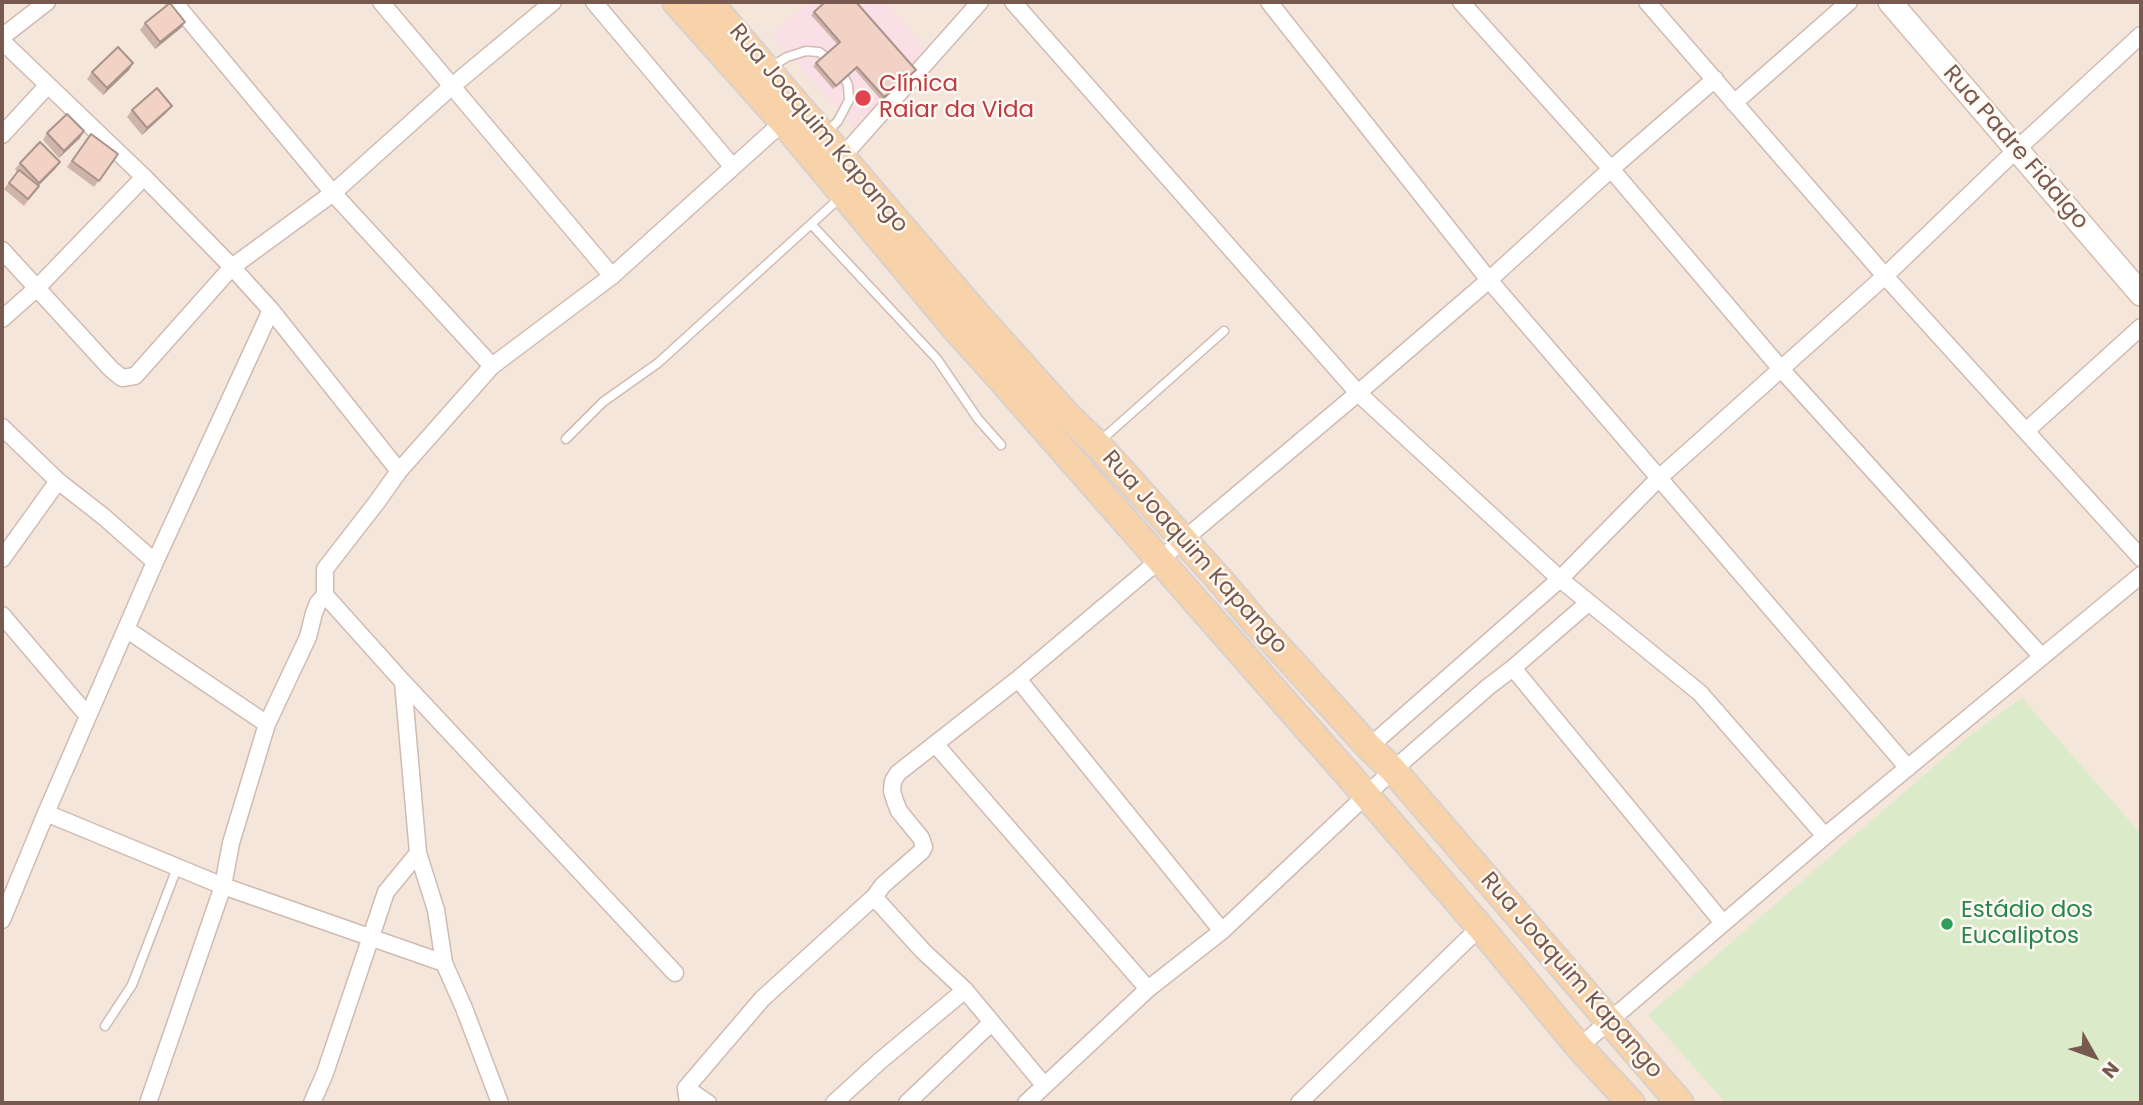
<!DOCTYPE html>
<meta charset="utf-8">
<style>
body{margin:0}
#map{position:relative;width:2143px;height:1105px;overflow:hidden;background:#fcf5ed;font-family:Poppins,sans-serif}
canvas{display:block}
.frame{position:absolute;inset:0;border:4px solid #78594f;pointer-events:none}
.north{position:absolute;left:2059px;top:1021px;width:70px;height:70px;-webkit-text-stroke:5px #fff9f3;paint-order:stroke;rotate:130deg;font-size:19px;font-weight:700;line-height:28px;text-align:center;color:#78594f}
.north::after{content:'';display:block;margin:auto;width:24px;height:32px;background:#78594f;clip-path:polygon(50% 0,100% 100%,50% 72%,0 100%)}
</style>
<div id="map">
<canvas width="2143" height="1105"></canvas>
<div class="frame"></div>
<div class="north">N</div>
</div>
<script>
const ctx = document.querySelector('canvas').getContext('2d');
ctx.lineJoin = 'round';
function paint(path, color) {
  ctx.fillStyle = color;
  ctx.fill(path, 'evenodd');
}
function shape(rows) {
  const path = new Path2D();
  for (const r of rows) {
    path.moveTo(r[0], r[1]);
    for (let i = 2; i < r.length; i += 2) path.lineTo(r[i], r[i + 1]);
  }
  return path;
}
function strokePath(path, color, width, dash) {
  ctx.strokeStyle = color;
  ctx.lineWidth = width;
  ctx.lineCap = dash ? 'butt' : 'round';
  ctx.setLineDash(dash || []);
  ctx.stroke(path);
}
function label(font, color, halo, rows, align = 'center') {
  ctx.font = font + ' Poppins,sans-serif';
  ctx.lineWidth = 5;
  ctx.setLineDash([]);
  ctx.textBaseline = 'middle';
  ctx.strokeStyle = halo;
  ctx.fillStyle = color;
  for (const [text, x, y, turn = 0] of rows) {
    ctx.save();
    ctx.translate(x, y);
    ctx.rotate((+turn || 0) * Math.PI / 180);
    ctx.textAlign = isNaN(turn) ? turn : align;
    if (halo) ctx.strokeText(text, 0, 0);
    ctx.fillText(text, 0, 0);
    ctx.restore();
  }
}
paint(shape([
 [2,2,2141,2,2141,1103,2,1103]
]), '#f4e6db');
paint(shape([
 [808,2,885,2,937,61,860,135,771,35]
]), '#fae0e6');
paint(shape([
 [2022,698,2141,834,2141,1103,1726,1103,1648,1015,1969,736]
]), '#dbebca');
const lane = shape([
 [769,68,787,57,806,51,819,52,833,62],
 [826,133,838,121,849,100,848,85,841,71],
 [811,224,937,359,978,419,1001,445],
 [566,439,603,402,658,363,842,196],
 [1099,442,1224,331],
 [105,1026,132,985,177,868]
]);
const street = shape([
 [174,2,333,193,492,366],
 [381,2,612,276],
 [594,2,732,166],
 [1013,2,1358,393,1560,579,1700,693,1825,836],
 [1269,2,1489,280,1908,768],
 [1461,2,1611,169,1781,369,2042,657],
 [1647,2,1885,276,2141,558],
 [2,37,47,2],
 [2,41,144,177,232,267,271,310,399,471],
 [1734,103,1849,2],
 [2,135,47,86],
 [842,157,980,2],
 [2,250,111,369,122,378,135,376,232,267,333,193,451,87,553,2],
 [2,319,37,288,144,177],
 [2,427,58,481,104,517,155,562],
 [2026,431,2141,327],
 [2,559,58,481],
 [2,615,88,716],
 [126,629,267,724],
 [1513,668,1588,603],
 [1018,679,1222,931],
 [403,682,675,973],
 [936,745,1148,989],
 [1369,747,1560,579,1660,477,1885,276,2016,150,2141,35],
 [46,813,223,886,444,963],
 [2,920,46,813,155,562,271,310],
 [1579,1047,1825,836,2141,575],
 [1044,1085,965,990,923,951,874,897,883,885,922,851,924,847,921,838,899,811,895,801,892,791,893,781,898,773,1018,679,1358,393,1489,280,1611,169,1715,79],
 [686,1088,708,1103],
 [148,1103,223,886,231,843,267,724,308,637,314,613,318,603,325,595],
 [312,1103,325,1073,386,892,418,853],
 [500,1103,464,1008,444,963,436,910,418,853,403,682,325,595,325,569,377,502,399,471,492,366,612,276,783,122],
 [688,1103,686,1088,762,999,874,897],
 [834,1103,880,1061,965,990],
 [907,1103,991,1023],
 [1026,1103,1148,989,1222,931,1393,770,1488,687,1513,668,1723,923],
 [1299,1103,1480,927]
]);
const secondary = shape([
 [1890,2,2141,294]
]);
const primary = shape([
 [676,2,783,122,954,327,999,377,1366,795,1480,927,1579,1047,1631,1103],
 [709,2,978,316,1067,415,1097,444,1219,579,1257,624,1369,747,1393,770,1680,1103]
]);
strokePath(lane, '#cfbbb1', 11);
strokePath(street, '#cfbbb1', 19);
strokePath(secondary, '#d5beb1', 26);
strokePath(primary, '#d9d1ce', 30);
strokePath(lane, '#fff', 8);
strokePath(street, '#fff', 16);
strokePath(secondary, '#fff', 23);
strokePath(primary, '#f8d2a8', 26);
paint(shape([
 [814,12,916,70,913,73,882,101,855,70,833,89,813,66,837,44,811,15],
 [185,22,181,28,155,49,140,30,145,23],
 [133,63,129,70,103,95,87,79,92,72],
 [132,110,167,112,142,135,127,117],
 [47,133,80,138,59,158,43,140],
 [91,134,118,154,94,187,67,167],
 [60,162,55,169,38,186,34,193,24,206,4,189,17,172,15,169,20,163]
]), '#cfb5a9');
paint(shape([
 [185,22,181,28,155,49,160,42],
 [133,63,129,70,103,95,107,88],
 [916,70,913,73,882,101,884,97],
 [172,106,167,112,142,135,147,128],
 [84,131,80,138,59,158,64,151],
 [60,162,55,169,35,189,39,183]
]), '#a9938a');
const building = shape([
 [825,2,856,2,916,70,884,97,857,67,836,86,816,63,840,42,814,12,825,2],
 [170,3,185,22,160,42,145,23,170,3],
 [118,47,133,63,107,88,92,72,118,47],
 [157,88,172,106,147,128,132,110,157,88],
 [67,114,84,131,64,151,47,133,67,114],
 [91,134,118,154,99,181,72,161,91,134],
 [40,142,60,162,39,183,20,163,40,142],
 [19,170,39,186,28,199,9,183,19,170]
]);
paint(building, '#f1d2c5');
strokePath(building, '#a9938a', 2);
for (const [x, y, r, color] of [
 [863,98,9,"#e0444e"],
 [1947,924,7,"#2e9e5b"]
]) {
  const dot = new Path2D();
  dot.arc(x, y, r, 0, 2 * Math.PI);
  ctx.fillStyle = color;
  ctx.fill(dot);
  strokePath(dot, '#fff9f3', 2.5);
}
label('23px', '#be3a42', '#fff9f3', [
 ["Clínica",879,85],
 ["Raiar da Vida",879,111]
], 'left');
label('23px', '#78594f', '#fff9f3', [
 ["Rua Joaquim Kapango",818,129,50],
 ["Rua Padre Fidalgo",2015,148,49],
 ["Rua Joaquim Kapango",1194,553,48],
 ["Rua Joaquim Kapango",1571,976,49]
]);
label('23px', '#27864d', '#fff9f3', [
 ["Estádio dos",1961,911],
 ["Eucaliptos",1961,937]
], 'left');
</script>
